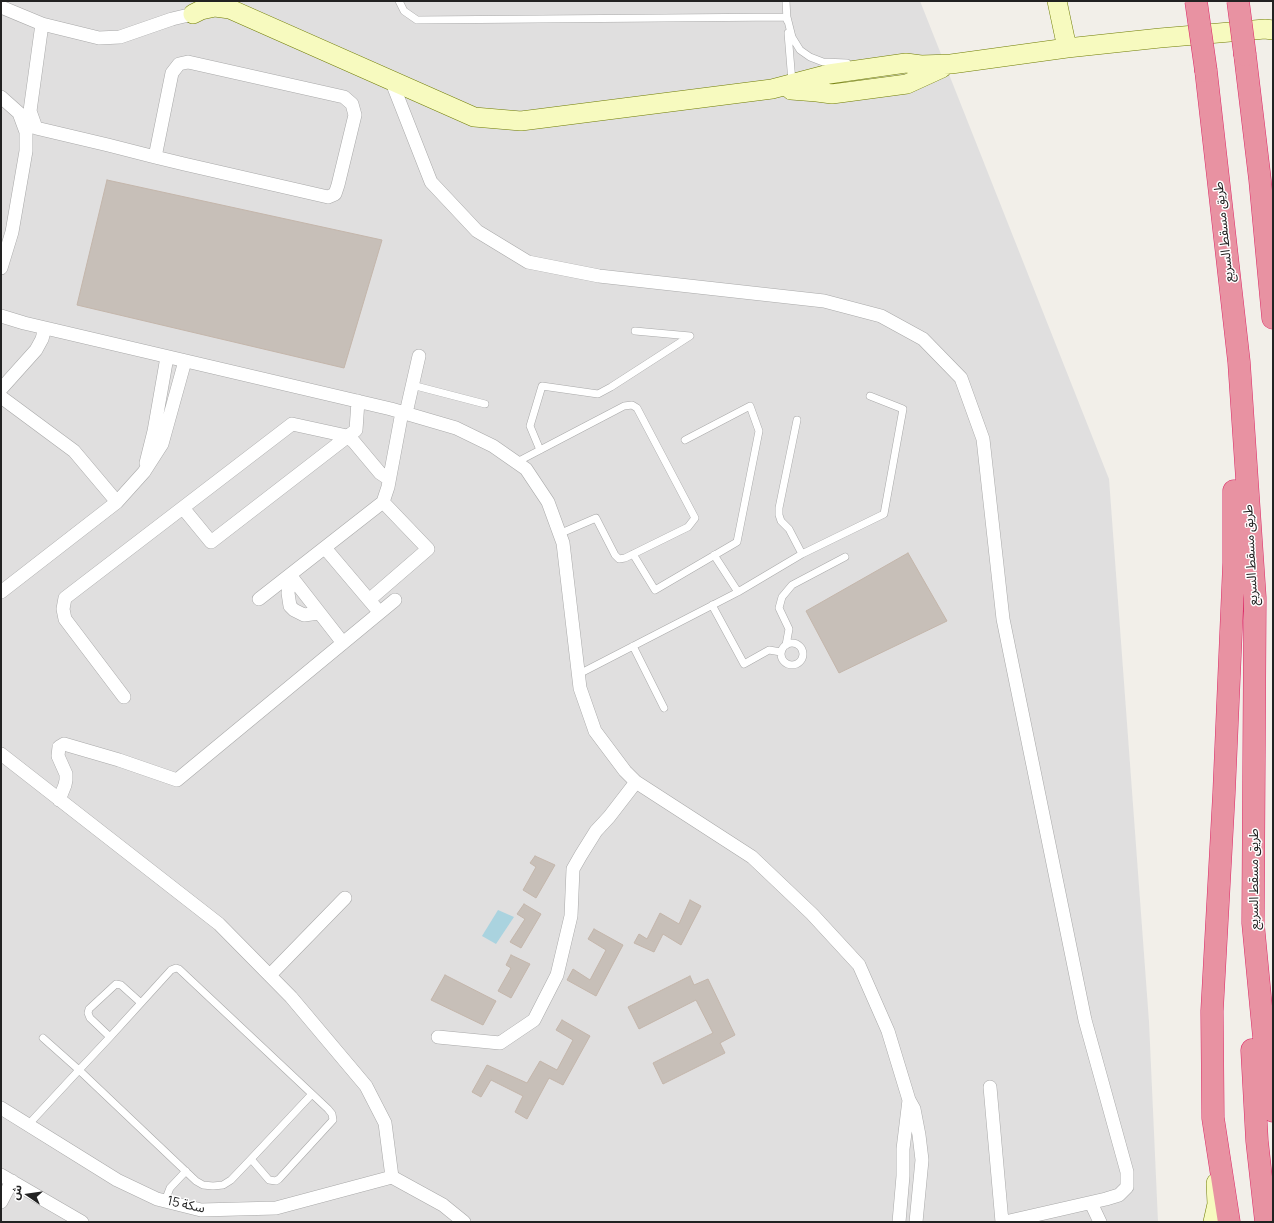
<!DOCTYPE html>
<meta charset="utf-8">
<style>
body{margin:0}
#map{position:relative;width:1274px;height:1223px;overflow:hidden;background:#f2efe9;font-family:Manrope,"Noto Sans Arabic",sans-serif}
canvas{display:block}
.frame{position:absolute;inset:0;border:2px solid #222;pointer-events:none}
.north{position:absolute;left:8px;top:1175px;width:40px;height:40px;-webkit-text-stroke:3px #fff;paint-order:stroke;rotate:283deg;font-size:11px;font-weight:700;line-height:16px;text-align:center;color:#222}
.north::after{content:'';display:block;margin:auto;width:14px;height:18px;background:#222;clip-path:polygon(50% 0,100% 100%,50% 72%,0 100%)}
</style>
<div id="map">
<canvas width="1274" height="1223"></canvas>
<div class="frame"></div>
<div class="north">ش</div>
</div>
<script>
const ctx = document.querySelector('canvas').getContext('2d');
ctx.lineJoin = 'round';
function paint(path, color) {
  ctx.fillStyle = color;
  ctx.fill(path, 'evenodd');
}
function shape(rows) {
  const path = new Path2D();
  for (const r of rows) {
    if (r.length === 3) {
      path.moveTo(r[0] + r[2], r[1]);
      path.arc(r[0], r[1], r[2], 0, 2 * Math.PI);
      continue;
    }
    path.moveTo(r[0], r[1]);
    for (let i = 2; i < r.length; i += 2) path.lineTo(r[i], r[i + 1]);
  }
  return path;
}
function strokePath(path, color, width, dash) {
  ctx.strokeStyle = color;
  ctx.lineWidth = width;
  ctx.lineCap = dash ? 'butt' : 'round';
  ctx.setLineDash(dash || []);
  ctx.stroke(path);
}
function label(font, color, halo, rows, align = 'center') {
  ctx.font = font + ' Manrope,"Noto Sans Arabic",sans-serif';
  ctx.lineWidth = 3;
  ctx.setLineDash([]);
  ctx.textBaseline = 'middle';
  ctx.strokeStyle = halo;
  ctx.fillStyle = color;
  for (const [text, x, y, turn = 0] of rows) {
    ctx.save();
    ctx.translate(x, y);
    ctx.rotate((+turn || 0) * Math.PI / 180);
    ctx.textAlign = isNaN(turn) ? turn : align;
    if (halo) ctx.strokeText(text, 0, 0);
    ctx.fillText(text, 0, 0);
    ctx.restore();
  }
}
paint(shape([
 [1,1,920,1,1109,479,1149,1022,1158,1222,1,1222]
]), '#e0dfdf');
paint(shape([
 [498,910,514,917,496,944,482,936]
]), '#aad3df');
const building = shape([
 [107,180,382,240,344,368,77,305,107,180],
 [908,553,947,621,839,673,806,611,908,553],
 [535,856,555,865,536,898,523,890,536,867,530,863,535,856],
 [690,900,701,906,681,945,663,934,654,952,634,943,639,934,647,939,660,913,679,924,690,900],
 [524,904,541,914,521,948,510,942,525,919,517,914,524,904],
 [594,929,623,945,596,996,567,980,573,969,590,980,606,950,588,939,594,929],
 [511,955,530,964,511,998,498,991,511,968,506,965,511,955],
 [445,975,496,1001,483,1025,431,1000,445,975],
 [690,976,694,985,708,979,735,1035,720,1043,725,1053,663,1084,653,1063,713,1033,696,1000,639,1029,628,1007,690,976],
 [562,1020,590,1036,563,1085,549,1078,527,1119,515,1112,523,1096,491,1080,481,1097,472,1092,487,1065,527,1083,540,1061,557,1070,573,1040,556,1030,562,1020]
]);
paint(building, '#c7bfb8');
strokePath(building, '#c4b6ab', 1);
const lane = shape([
 [399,1,404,11,417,20,787,17],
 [786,1,787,20],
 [787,17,792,37,800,50,810,57,823,62,847,63],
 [788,33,792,82],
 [412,385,485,404],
 [797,420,779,508,779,515,781,521,789,529,802,554],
 [540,450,530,426,542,386,598,394,611,387,690,336,635,331],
 [517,462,624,406,632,405,637,408,695,518,688,527,625,558,619,559,615,555,596,518,559,534],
 [633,554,655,590,737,542,759,431,750,406,685,440],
 [714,555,738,592],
 [712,605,744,664,769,650,781,652],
 [792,654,11],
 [786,645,789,629,779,608,782,597,792,585,845,557],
 [633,646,664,708],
 [579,674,738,592,802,554,884,514,903,409,870,396],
 [110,1037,90,1018,88,1013,89,1009,116,984,121,985,141,1003],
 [28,1125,79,1070,110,1037,141,1003,171,970,176,968,179,969,328,1109,332,1114,333,1120,279,1179,276,1181,269,1180,251,1159,231,1180,223,1185,213,1186,203,1185,196,1181,79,1070,43,1038],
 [251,1159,312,1094],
 [165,1201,170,1188,186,1171]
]);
const street = shape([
 [1,7,42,24,99,38,120,37,172,19,193,14],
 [42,24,30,111,36,128,108,145,155,157,184,164,328,197,335,194,338,185,355,115,352,104,344,97,188,62,179,64,172,73,155,157],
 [391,80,431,182,477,231,528,262,599,276,824,301,881,316,923,339,961,378,983,439,1003,619,1085,1020,1127,1172,1127,1187,1119,1195,1106,1199,1005,1222],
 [1,97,19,113,26,132,26,151,12,232,1,268],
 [1,316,24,323,391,409,456,428,493,446,526,469,548,502,563,543,580,688,595,731,625,771,636,782,752,857,812,914,859,965,888,1031,909,1100,914,1109,919,1135,922,1160,916,1222],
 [1,389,36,350,42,339,45,328],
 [1,397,74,451,117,502],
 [406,413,419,356],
 [146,463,154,431,167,357],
 [183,508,211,542,356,430,358,401],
 [325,548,375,607],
 [1,592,117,502,144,472,162,444,185,361],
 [259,599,383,502,388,487,402,412],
 [369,600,428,549,383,502],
 [319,613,304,615,294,610,290,606,288,593,290,575,343,643],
 [124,697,65,619,63,609,65,598,292,424,347,436,354,442,380,473,389,479],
 [1,754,219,924,291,997,366,1086,385,1123,392,1177],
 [59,800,65,785,66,780,66,774,58,756,59,747,64,744,119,760,177,780,395,600],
 [270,975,345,898],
 [438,1037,500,1043,534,1020,557,975,571,916,573,869,581,855,596,831,609,817,636,782],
 [990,1087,1002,1222],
 [1,1108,117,1180,157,1199,201,1210,276,1208,392,1177],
 [1,1175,82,1222],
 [392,1177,443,1205,464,1222],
 [1,1202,12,1181],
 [1091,1203,1100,1222],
 [899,1222,903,1176,903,1149,909,1100]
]);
const secondary = shape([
 [1057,1,1067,48],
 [193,14,201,10,215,7,230,9,474,117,521,121,772,89,829,74,906,63,921,65,951,64,1067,48,1160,38,1265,29,1273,30],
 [791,90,817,92,832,94,907,84,942,68],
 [1213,1222,1217,1204,1216,1183]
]);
const highway = shape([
 [1245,55,1260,180,1273,318],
 [1206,71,1239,362,1255,598,1253,923,1269,1090,1273,1111],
 [1252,1050,1257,1141,1266,1222],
 [1229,1222,1213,1118,1212,1011,1224,793,1234,563,1234,491]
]);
strokePath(lane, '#a9a9a9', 8);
strokePath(street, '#a9a9a9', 14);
strokePath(secondary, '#707d05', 20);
strokePath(highway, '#dc2a67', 23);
strokePath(lane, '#fff', 7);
strokePath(street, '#fff', 13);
strokePath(secondary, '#f7fabf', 19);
strokePath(highway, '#e892a2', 22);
const highwayBridge = shape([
 [1196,1,1206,71],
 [1238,1,1245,55]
]);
strokePath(highwayBridge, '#dc2a67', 23, []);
strokePath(highwayBridge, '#e892a2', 22);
label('13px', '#222', '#fff', [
 ["طريق مسقط السريع",1224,232,-96],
 ["طريق مسقط السريع",1251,555,-93],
 ["طريق مسقط السريع",1254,879,-90],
 ["سكة 15",186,1205,12]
]);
</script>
